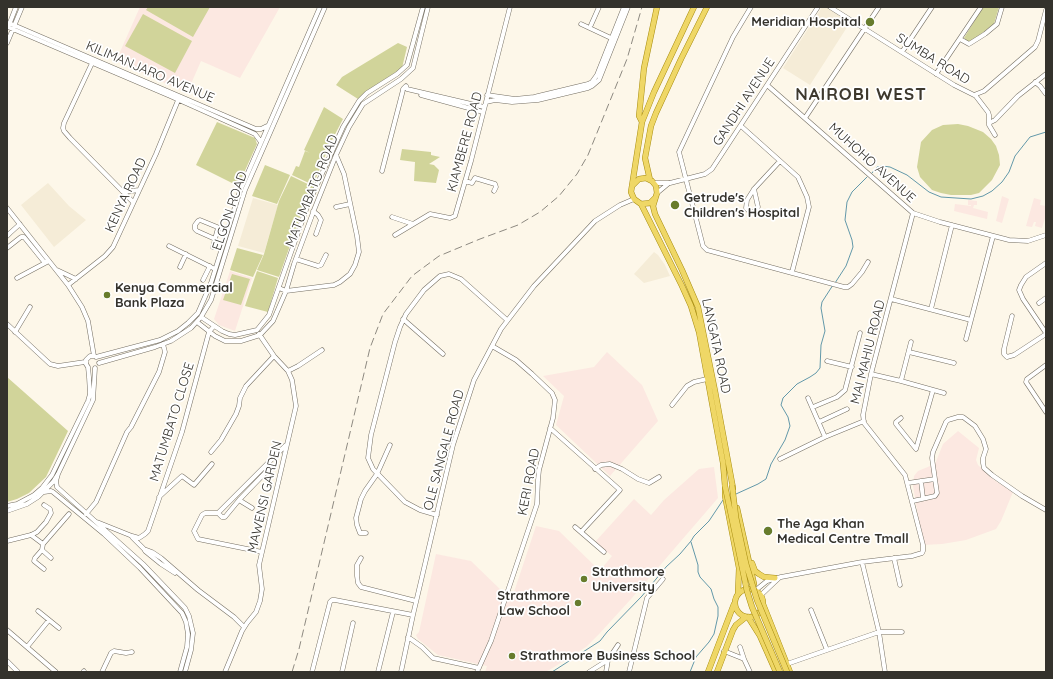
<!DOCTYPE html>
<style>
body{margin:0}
#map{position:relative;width:1053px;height:679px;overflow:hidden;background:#fdf7e9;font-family:Quicksand,sans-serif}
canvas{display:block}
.frame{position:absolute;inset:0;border:8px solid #34322c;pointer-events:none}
</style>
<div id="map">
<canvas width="1053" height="679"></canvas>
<div class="frame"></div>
</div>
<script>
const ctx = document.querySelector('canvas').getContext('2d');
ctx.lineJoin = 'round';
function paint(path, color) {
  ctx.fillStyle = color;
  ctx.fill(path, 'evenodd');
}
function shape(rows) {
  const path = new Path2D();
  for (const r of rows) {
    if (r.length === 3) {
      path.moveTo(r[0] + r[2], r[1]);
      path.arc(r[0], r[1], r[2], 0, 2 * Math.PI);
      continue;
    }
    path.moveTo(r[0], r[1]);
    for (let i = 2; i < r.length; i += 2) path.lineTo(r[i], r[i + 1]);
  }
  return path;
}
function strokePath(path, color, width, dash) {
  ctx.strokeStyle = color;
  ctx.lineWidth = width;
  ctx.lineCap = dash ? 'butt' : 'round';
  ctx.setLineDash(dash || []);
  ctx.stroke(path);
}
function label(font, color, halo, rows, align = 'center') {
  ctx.font = font + ' Quicksand,sans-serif';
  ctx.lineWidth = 3.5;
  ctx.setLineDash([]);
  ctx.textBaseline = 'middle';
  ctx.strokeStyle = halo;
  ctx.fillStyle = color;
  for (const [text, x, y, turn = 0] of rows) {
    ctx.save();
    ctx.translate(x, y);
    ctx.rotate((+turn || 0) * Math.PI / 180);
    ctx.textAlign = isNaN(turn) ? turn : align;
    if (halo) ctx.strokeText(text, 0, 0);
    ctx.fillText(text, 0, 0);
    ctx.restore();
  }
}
paint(shape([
 [822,7,828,7,851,21,810,85,783,68],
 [48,183,69,206,86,220,54,247,21,205],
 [253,198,278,205,264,253,238,246],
 [654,252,658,255,665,265,670,276,644,283,634,274]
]), '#f5ecd7');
paint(shape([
 [140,7,280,7,240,78,201,61,187,93,116,61],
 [1002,196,1009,199,1002,223,996,221],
 [1034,198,1041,200,1040,205,1046,206,1046,215,1042,228,1035,226,1036,222,1034,222,1032,227,1026,226],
 [968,200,977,201,977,205,974,205,973,208,988,212,987,219,954,211,955,204,971,206,971,205,968,205],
 [230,271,252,278,235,331,219,325,214,319],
 [607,352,642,385,658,421,610,476,556,425,564,396,543,376,594,367],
 [958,431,979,448,976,460,978,465,994,480,1013,492,1001,521,996,529,966,540,942,544,923,545,913,486,914,476,918,471,935,464,943,444],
 [714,467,718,498,631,599,600,633,586,647,551,669,545,672,485,672,487,666,438,655,418,639,416,635,419,632,436,554,471,561,504,593,513,595,536,526,559,531,597,568,602,568,612,556,595,542,634,499,651,515,664,500,699,469]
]), '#fce8e1');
paint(shape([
 [148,7,210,7,193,37,146,10],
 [983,7,999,7,994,24,969,43,964,38],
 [143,14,192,41,175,73,125,46],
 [398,43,407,47,402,68,370,89,358,99,336,85,342,77],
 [324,107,343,119,330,144,313,185,292,175,296,166,299,167,305,151,310,153,304,150],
 [217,122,255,138,257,144,238,186,196,165],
 [958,124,968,126,983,132,991,139,996,146,999,155,1000,165,992,180,979,193,971,195,951,195,941,193,932,190,920,177,917,167,921,142,932,130,943,125],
 [402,149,431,152,431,155,440,157,429,164,434,165,439,170,436,183,414,181,415,162,400,160],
 [265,165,290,175,277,204,252,196],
 [291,176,314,187,300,217,279,277,257,270,264,254,279,201],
 [237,248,263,255,253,277,230,270],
 [257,271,278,278,268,312,245,306],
 [232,274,250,279,241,305,223,300],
 [7,377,68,431,46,477,29,493,17,499,7,502]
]), '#d1d49a');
strokePath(shape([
 [872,173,877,167,882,166,890,167,907,175,929,192,941,197,971,199,983,196,992,191,1002,182,1009,172,1015,156,1030,137,1046,132],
 [835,283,846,266,853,247,852,240,845,220,847,202,852,192,867,177],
 [736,494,758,484,766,479,771,464,785,440,790,426,788,417,781,405,783,398,797,384,810,377,816,373,820,368,821,345,825,331,821,308,822,302,833,285],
 [552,672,600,641,607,632,642,596,666,567,680,554,691,541,694,536,709,521,723,500],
 [690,672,696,657,709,642,714,634,718,616,718,607,714,599,711,589,700,577,698,572,698,565,691,542]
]), '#6298a9', 1);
const minor = shape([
 [751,7,733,37,679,152,703,246,707,250,844,287,848,287,852,284,862,272,868,262],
 [830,7,954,85,974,95,984,91,1035,47,1038,41,1046,10],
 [9,23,256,129,261,129,267,126],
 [581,24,613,39],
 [9,25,16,7],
 [591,25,599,7],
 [8,27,170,96,255,134,261,142],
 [960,39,969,44,985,34,997,24,1002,7],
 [7,43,22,7],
 [902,52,932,7],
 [93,61,64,123,63,128,64,131,70,138,133,202],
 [936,74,981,7],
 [1035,82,1040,86,1046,94],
 [767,85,913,213,940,222,1009,240,1028,241,1046,235],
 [403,89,406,86,407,89,484,107],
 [421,95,483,112],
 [487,95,515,99,534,97,588,84,592,82,597,75,624,7],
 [975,95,988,112,989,115,989,125,995,135],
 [486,102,495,100,512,102,538,100,588,88,592,86,599,80,628,7],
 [805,118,879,7],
 [989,123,995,120,1018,96,1046,74],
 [741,126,798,177,807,197,809,207,792,272],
 [382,171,403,90],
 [465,181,472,183,475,178,495,184,496,187,494,191],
 [654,183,670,183,705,174,712,169,818,7],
 [754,189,758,207,756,211,750,212,746,208,747,200,754,189,780,161],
 [123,192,139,190],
 [657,193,669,183],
 [336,207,350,204],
 [7,208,68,285,82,307,88,321,94,356],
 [313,211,318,215,321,220,316,234],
 [392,217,413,224],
 [218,228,215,239,197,231,195,229,195,225,198,221,200,220,227,231],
 [395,235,430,214,450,218,455,216,471,161,510,7],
 [7,236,10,233,20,224],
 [169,246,215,269],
 [213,247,215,239],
 [7,248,21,237,24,237,45,263],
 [296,259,318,266,321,265,326,255],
 [1046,263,1026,277,1021,285,1019,290,1023,299,1046,333],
 [180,267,186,254],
 [57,270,76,279],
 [17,278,47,262],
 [203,280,210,266],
 [68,285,105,256,113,247,156,154,179,98],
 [279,288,286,291,334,285,340,282,350,274,355,265,359,252,357,236,344,174,336,155],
 [891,299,971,320],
 [1039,303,1046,298],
 [931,309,952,225],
 [1012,316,1004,349,1004,354,1007,357,1014,355,1046,334],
 [201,317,222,331,229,334,235,335,257,330,269,315,307,207,343,127,359,101,367,93,397,74,407,65,423,7],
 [403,319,443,354],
 [197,322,215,336,225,341,241,341,260,335,273,321,286,291,294,264,314,210,336,155,349,127,363,104,401,79,413,68,428,7],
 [7,324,50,364,58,366,85,362],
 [15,332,30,307],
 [966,339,993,236],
 [909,352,954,363],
 [96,357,160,340,178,331,188,323,198,313,211,283,240,191,320,7],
 [827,361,852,367],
 [99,363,155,347,171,341,191,328,201,317,211,300,245,190,325,7],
 [1046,365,1027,379,1026,382,1046,412],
 [288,371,298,366,322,350],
 [871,374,901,381,944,393],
 [901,381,911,342],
 [808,398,825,437],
 [672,405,687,386,694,382,707,379],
 [813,407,837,397,845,390,860,333],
 [901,418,896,422,896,424,916,449,933,390],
 [819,422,847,409],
 [550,428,620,490,581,532],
 [211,452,221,440,236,414,239,406,240,398,246,386,274,356],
 [780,459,825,437,864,421],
 [595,469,601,465,610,464,622,469,638,479,649,483,659,477],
 [58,474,56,481,57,487,143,564,185,608,189,616,193,633,191,650,185,672],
 [921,481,923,498],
 [908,483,935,479],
 [44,492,51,491,53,492,104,534,140,568,182,613,186,622,188,634,187,647,180,672],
 [159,497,182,476,194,485,212,464],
 [239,500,252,508],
 [913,501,935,496,937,493,932,458,933,452,946,422,948,420,958,417,963,417,975,426,983,439,986,449,983,458,983,463,984,468,992,475,1022,496,1046,510],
 [7,506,17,504,34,495,42,488,52,475,88,401,90,394,89,377,88,367,86,364,86,360,90,356,94,356],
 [7,511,27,504,38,497,53,482,58,474,93,400,95,368],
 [218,513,205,513,202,515,194,531,198,539,262,552],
 [218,513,286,445],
 [218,513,222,517,225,517,239,500,265,473],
 [86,514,96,502,127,432,131,427,159,372,165,352,163,344],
 [437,515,420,510,405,502,373,469,368,458,371,435,395,342,400,327,406,314,424,290,440,276,449,274,461,279,507,320],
 [97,522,132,536,139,538,145,534,148,531,182,432,209,332,214,326],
 [575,527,604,552],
 [366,533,360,533,357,525,356,518,361,499,365,491,377,474,390,445],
 [31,535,43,544,42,550,51,558],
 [132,537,144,549,152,552,161,558,198,590,234,617,244,627],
 [7,541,31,535,37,532,46,522,51,513,50,509,44,505],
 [43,544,69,514],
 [42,550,35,558,34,561,44,569],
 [145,551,161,564,175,573],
 [361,558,357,565,357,576,358,583,361,587,416,601],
 [894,558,900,585],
 [862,562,879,632,885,672],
 [756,590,767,581,781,577,862,562,912,556,922,553,923,551,923,545,905,475,864,423,863,415,871,374,913,213],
 [761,595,779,578],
 [811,610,827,650,879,632,902,632],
 [38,611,59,628],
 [7,630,56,672],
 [408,637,422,647,433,658,479,668],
 [27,647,49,620],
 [740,647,744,659],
 [724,651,744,659,750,672],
 [7,661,18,672],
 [787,664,827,650],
 [83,672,84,671],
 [102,672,111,653,114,651,126,653,132,652],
 [225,672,242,631,247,623,256,612,260,601,262,589,259,565,296,406,292,380,288,371,274,356,259,334],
 [312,672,330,602,332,600,335,600,413,615],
 [342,672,353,623],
 [378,672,393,612],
 [401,672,413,615,453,445,474,380,501,329,534,286,595,221,620,205,634,199],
 [477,672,491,641,537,504,538,480,539,470,553,418,555,400,552,393,532,374,516,360,492,346],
 [589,672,608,660,618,645],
 [606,672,608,660],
 [629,672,647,598,663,579]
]);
const major = shape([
 [642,122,639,116,644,68,657,7],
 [650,180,645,158,651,126,656,113,681,59,707,7],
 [633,185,639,179,646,178,652,181,656,186,657,193,653,206,655,214,682,270,698,307,715,391,733,488],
 [655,198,650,203,641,204,634,199,631,192,642,122,654,92,694,7],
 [641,204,682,286,691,306,699,332,723,463,725,486,725,496,739,568,738,593],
 [737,508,754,584],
 [752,563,755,571,759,574,764,577,775,578],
 [749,603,14],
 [763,604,790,672],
 [748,617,760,636,776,672],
 [708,672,734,604],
 [717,672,733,630,736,625,746,617]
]);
strokePath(minor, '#756f63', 5);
strokePath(major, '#a78c0f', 6);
strokePath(minor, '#fff', 4);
strokePath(major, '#efd766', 5);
strokePath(shape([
 [292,672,299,649,370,348,383,314,412,276,439,256,480,239,518,225,540,212,559,196,577,174,588,155,627,59,642,7]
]), '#8d8980', 1, [8, 4]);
const majorBridge = shape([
 [732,485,736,518,746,564,757,600,787,672],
 [725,486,747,591,752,607,780,672]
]);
strokePath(majorBridge, '#a78c0f', 6, []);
strokePath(majorBridge, '#efd766', 5);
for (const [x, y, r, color] of [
 [870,22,5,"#677c2d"],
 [675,205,5,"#677c2d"],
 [107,295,4,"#677c2d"],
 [768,531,5,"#677c2d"],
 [584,579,4,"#677c2d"],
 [578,603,4,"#677c2d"],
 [512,656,4,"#677c2d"]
]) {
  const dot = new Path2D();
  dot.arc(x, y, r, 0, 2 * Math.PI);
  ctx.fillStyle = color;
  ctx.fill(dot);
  strokePath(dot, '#fff', 1.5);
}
label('bold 13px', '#34322c', '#fff', [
 ["Meridian Hospital",861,22,"right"],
 ["Getrude's",684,198],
 ["Children's Hospital",684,213],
 ["Kenya Commercial",115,288],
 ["Bank Plaza",115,303],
 ["The Aga Khan",777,524],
 ["Medical Centre Tmall",777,539],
 ["Strathmore",592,572],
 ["University",592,587],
 ["Strathmore",570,596,"right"],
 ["Law School",570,611,"right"],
 ["Strathmore Business School",520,656]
], 'left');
label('13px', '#34322c', '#fff', [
 ["SUMBA ROAD",933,59,32],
 ["KILIMANJARO AVENUE",150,72,23],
 ["GANDHI AVENUE",744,102,-57],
 ["KIAMBERE ROAD",465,142,-75],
 ["MUHOHO AVENUE",872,163,42],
 ["MATUMBATO ROAD",312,191,-68],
 ["KENYA ROAD",126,195,-65],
 ["ELGON ROAD",230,211,-71],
 ["LANGATA ROAD",716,346,78],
 ["MAI MAHIU ROAD",868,352,-76],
 ["MATUMBATO CLOSE",172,422,-73],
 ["OLE SANGALE ROAD",444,450,-75],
 ["KERI ROAD",529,482,-79],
 ["MAWENSI GARDEN",265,497,-77]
]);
ctx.letterSpacing = '1px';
label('bold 17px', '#3e392e', '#fff', [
 ["NAIROBI WEST",861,95]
]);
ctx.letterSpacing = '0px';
</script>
